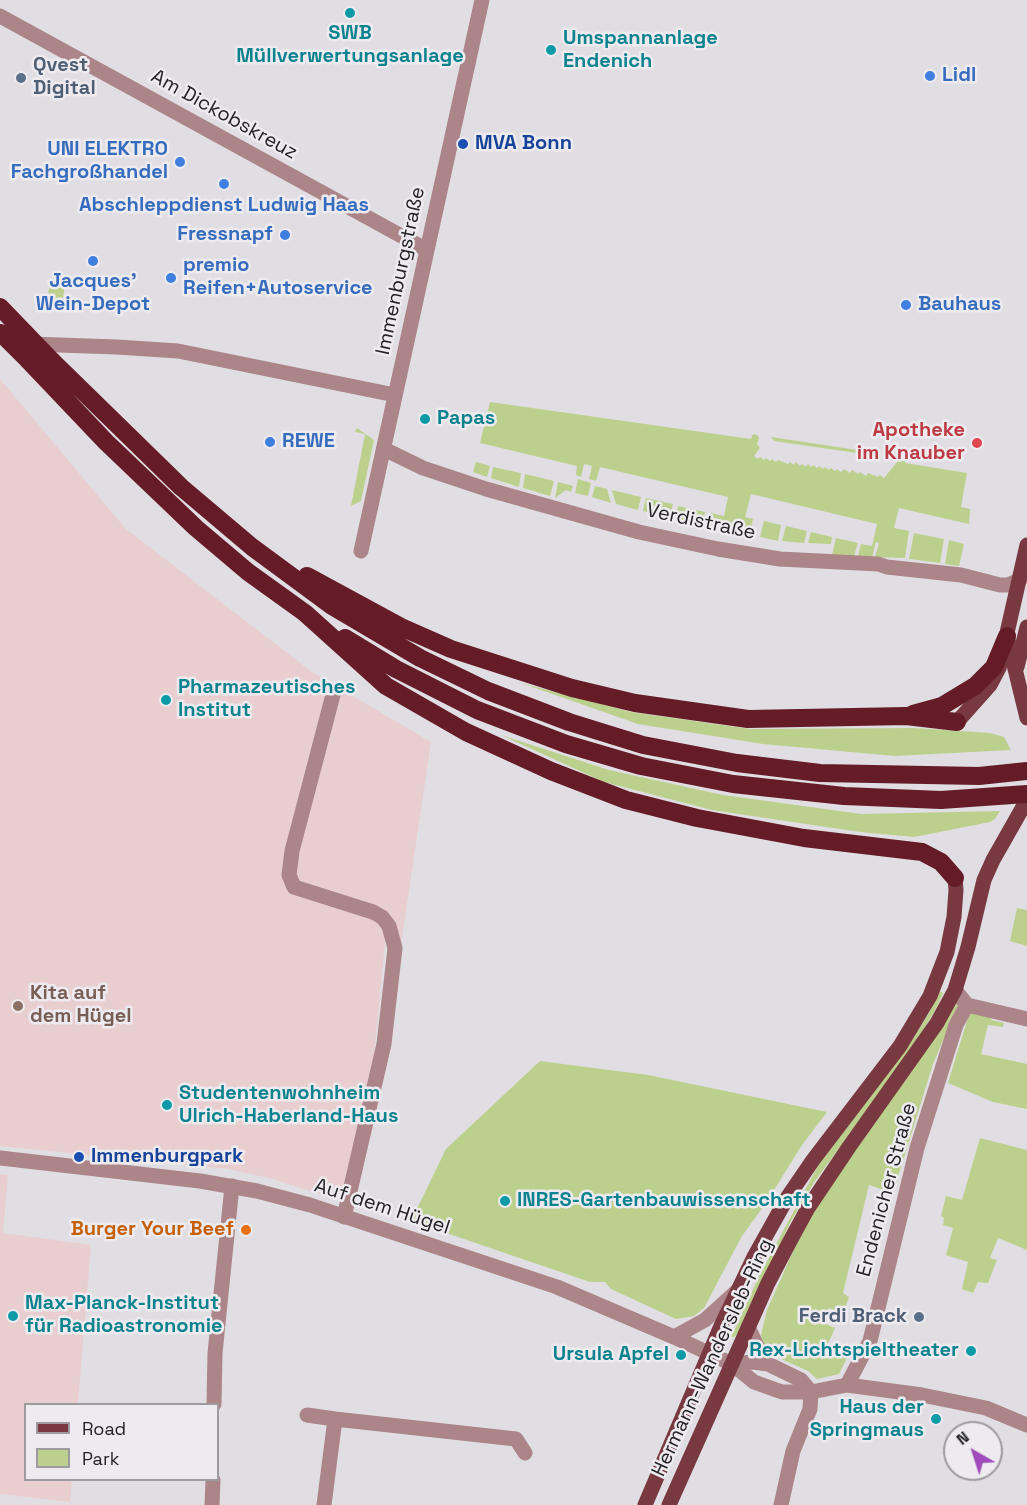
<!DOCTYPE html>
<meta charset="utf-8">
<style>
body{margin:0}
#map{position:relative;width:1027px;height:1505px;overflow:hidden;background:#e0dee2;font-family:"Space Grotesk",sans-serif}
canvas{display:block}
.legend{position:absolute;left:24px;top:1403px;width:195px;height:78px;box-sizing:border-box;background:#edebef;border:2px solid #9d9b9e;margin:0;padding:8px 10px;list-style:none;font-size:18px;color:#242324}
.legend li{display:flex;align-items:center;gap:12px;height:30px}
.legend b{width:30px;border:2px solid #9d9b9e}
.north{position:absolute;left:943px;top:1421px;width:60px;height:60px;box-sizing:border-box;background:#edebef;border:2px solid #9d9b9e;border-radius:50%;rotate:321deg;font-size:16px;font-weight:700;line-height:24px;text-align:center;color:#242324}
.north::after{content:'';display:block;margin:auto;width:21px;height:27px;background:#a04bb9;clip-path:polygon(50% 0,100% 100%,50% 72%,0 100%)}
</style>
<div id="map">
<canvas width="1027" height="1505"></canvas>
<ul class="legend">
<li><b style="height:8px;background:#793940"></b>Road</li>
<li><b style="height:16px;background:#bcd08d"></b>Park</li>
</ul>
<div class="north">N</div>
</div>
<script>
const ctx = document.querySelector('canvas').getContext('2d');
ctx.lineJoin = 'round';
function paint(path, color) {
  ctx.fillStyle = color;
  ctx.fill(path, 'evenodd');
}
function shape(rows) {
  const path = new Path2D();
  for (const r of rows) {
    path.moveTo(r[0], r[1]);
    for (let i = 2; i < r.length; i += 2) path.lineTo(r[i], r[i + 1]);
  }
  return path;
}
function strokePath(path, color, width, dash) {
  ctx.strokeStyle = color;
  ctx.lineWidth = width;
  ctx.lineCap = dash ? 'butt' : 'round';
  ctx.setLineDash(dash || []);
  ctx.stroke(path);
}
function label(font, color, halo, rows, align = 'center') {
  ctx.font = font + ' "Space Grotesk",sans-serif';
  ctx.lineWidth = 5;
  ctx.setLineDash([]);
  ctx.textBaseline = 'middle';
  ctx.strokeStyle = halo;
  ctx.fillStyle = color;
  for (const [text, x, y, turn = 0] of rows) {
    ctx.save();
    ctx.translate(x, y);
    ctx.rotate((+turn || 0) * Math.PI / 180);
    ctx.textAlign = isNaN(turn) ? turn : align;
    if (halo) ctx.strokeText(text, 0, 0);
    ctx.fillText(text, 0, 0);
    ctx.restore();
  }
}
paint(shape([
 [0,379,126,529,312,672,431,742,401,945,385,942,373,1067,341,1196,335,1199,273,1179,228,1169,0,1146],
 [0,1174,8,1175,3,1233,91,1245,78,1404,26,1404,26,1480,72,1480,70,1502,0,1494]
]), '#e9ced0');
paint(shape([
 [55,275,66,280,61,309,48,292],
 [490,402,751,439,753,434,757,435,759,438,757,444,760,448,754,456,758,459,760,457,764,460,766,458,770,461,772,459,776,462,778,460,788,464,790,462,794,465,796,462,800,466,802,464,806,467,808,464,811,467,813,465,817,468,819,466,823,469,825,467,829,470,831,468,835,471,837,469,841,472,844,469,850,473,852,470,858,474,860,472,866,476,868,473,878,477,880,475,884,478,902,456,906,457,905,463,967,473,961,507,970,509,969,524,899,508,894,528,909,531,905,558,875,557,879,543,876,542,872,557,858,556,861,544,872,546,877,524,751,494,745,517,753,519,749,536,707,526,711,513,724,516,728,497,600,467,596,481,589,479,592,466,584,464,581,477,576,475,577,466,480,443],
 [357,428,374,440,361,501,351,506,365,434,355,432],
 [771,437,857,450,857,453,774,441],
 [476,462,490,466,487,477,473,472],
 [493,467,521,473,519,487,491,478],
 [525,474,554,481,550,496,523,488],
 [578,479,591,483,588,496,575,493],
 [558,482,573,486,571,492,566,490,555,498],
 [595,486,607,489,611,503,592,497],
 [612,490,641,497,638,510,616,504],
 [646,498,673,504,669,518,643,511],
 [678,506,705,512,702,525,675,519],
 [764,521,781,525,778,541,760,537],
 [786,526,807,531,804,543,782,541],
 [811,532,832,537,831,544,808,543],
 [914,533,944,539,940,563,909,559],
 [836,538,858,543,854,556,832,555],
 [949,540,964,544,959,566,945,564],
 [521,683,631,712,750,729,914,728,990,733,1004,737,1011,750,895,756,763,744,638,724],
 [501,735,609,770,723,795,861,814,1000,811,995,819,990,822,914,837,860,832,712,810,604,782],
 [1017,908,1027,910,1027,946,1010,941],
 [939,991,943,993,935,1011,905,1058,815,1181,791,1221,738,1333,734,1337,731,1337,759,1276,819,1164,911,1042,930,1011],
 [957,1003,964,1005,954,1015,933,1064,893,1193,869,1185,843,1293,849,1297,843,1313,829,1308,821,1322,835,1328,826,1348,847,1358,839,1374,817,1379,808,1371,770,1354,763,1345,761,1335,767,1310,811,1211],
 [970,1011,992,1014,991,1020,1004,1023,1003,1027,988,1025,981,1054,1027,1064,1027,1109,993,1102,948,1083],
 [540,1061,648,1075,827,1112,802,1145,766,1203,742,1236,704,1308,694,1316,676,1319,611,1289,605,1282,590,1282,411,1221,446,1149],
 [980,1138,1027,1150,1027,1250,998,1238,990,1258,997,1260,988,1283,978,1282,973,1293,962,1289,968,1262,946,1255,953,1228,943,1225,944,1218,941,1216,946,1196,962,1200]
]), '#bcd08d');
strokePath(shape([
 [0,16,427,250],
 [30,344,117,347,178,351,395,395],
 [384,449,423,468,486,489,639,532,718,549,780,559,878,564,887,567,961,575,1000,585,1008,585,1020,580],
 [361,551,482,0],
 [334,691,292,851,289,875,294,887,373,912,382,917,389,926,395,948,384,1044,344,1217],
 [955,990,967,1005,1027,1019],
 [748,1327,757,1346,768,1364],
 [732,1364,754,1382,782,1392,811,1392,847,1385,922,1395,986,1408,1027,1425],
 [732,1364,753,1362,768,1364,801,1380,811,1392],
 [847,1385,870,1341,917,1148,956,1025,967,1005],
 [214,1404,215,1353,232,1186],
 [307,1415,335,1419],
 [212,1505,213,1480],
 [324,1505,335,1419,516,1439,525,1453],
 [781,1505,793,1451,810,1409,811,1392]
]), '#ab8587', 15);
strokePath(shape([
 [0,1158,200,1181,257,1191,310,1205,557,1287,674,1337,732,1364],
 [674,1337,705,1320,737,1291]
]), '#ab8587', 15);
strokePath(shape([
 [1007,636,1027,718],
 [1017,667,1027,627],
 [957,722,990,685,999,668,1027,545],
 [645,1505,721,1326,754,1257,787,1198,813,1160,900,1046,930,996,947,952,954,917,956,890,955,878],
 [669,1505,768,1283,790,1241,808,1208,849,1147,937,1023,955,990,968,947,984,880,993,860,1027,800]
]), '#793940', 15);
strokePath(shape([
 [0,307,25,333],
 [28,360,106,442,196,528,248,572,305,613,386,686,466,732,551,771,626,800,697,818,804,838,922,852,941,862,955,878],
 [52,361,181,487,252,547,332,606,420,658,488,691,569,722,643,745,737,763,820,773,979,776,1027,771],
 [307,576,401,627,451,649,572,688,635,703,748,719,906,716,957,722],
 [345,638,396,669,477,710,566,744,641,766,733,784,844,796,941,800,1027,794],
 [913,714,942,706,975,686,994,667,1007,636]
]), '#651c27', 18);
strokePath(shape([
 [1,333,28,360],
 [25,333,52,361]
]), '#651c27', 18);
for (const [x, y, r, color] of [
 [350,13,6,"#0f9aa8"],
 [551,50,6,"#0f9aa8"],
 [930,76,6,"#3f7fe0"],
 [21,78,6,"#5c6f8a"],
 [463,144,6,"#1a4fb4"],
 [180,162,6,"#3f7fe0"],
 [224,184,6,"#3f7fe0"],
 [285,235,6,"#3f7fe0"],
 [93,261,6,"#3f7fe0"],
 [171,278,6,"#3f7fe0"],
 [906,305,6,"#3f7fe0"],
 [425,419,6,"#0f9aa8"],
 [270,442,6,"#3f7fe0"],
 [977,443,6,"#e0444e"],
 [166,700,6,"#0f9aa8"],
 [18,1006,6,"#8d6e63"],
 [167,1105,6,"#0f9aa8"],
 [79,1157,6,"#1a4fb4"],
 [505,1201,6,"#0f9aa8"],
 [246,1230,6,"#e8710a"],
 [13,1316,6,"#0f9aa8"],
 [919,1317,6,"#5c6f8a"],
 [971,1351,6,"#0f9aa8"],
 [681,1355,6,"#0f9aa8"],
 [936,1419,6,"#0f9aa8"]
]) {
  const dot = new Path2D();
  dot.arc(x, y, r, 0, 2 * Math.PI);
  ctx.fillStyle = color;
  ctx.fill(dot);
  strokePath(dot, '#edebef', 2);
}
label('bold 20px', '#0d838f', '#edebef', [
 ["SWB",350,34,"center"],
 ["Müllverwertungsanlage",350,57,"center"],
 ["Umspannanlage",563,39],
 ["Endenich",563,62],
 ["Papas",437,419],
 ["Pharmazeutisches",178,688],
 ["Institut",178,711],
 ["Studentenwohnheim",179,1094],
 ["Ulrich-Haberland-Haus",179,1117],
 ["INRES-Gartenbauwissenschaft",517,1201],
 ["Max-Planck-Institut",25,1304],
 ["für Radioastronomie",25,1327],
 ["Rex-Lichtspieltheater",959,1351,"right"],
 ["Ursula Apfel",669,1355,"right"],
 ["Haus der",924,1408,"right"],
 ["Springmaus",924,1431,"right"]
], 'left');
label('bold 20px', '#4e5e75', '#edebef', [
 ["Qvest",33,66],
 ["Digital",33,89],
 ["Ferdi Brack",907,1317,"right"]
], 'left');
label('bold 20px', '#366cbe', '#edebef', [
 ["Lidl",942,76],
 ["UNI ELEKTRO",168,150,"right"],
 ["Fachgroßhandel",168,173,"right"],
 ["Abschleppdienst Ludwig Haas",224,206,"center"],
 ["Fressnapf",273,235,"right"],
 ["premio",183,266],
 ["Reifen+Autoservice",183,289],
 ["Jacques'",93,282,"center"],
 ["Wein-Depot",93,305,"center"],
 ["Bauhaus",918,305],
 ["REWE",282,442]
], 'left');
label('20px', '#242324', '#edebef', [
 ["Am Dickobskreuz",224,115,29],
 ["Immenburgstraße",401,271,-78],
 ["Verdistraße",701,522,12],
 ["Endenicher Straße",887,1190,-75],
 ["Auf dem Hügel",382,1207,18],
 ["Hermann-Wandersleb-Ring",713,1358,-65]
]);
label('bold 20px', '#164399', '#edebef', [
 ["MVA Bonn",475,144],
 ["Immenburgpark",91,1157]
], 'left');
label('bold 20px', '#be3a42', '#edebef', [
 ["Apotheke",965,431],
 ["im Knauber",965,454]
], 'right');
label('bold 20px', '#785e54', '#edebef', [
 ["Kita auf",30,994],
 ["dem Hügel",30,1017]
], 'left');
label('bold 20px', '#c56008', '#edebef', [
 ["Burger Your Beef",234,1230]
], 'right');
</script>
